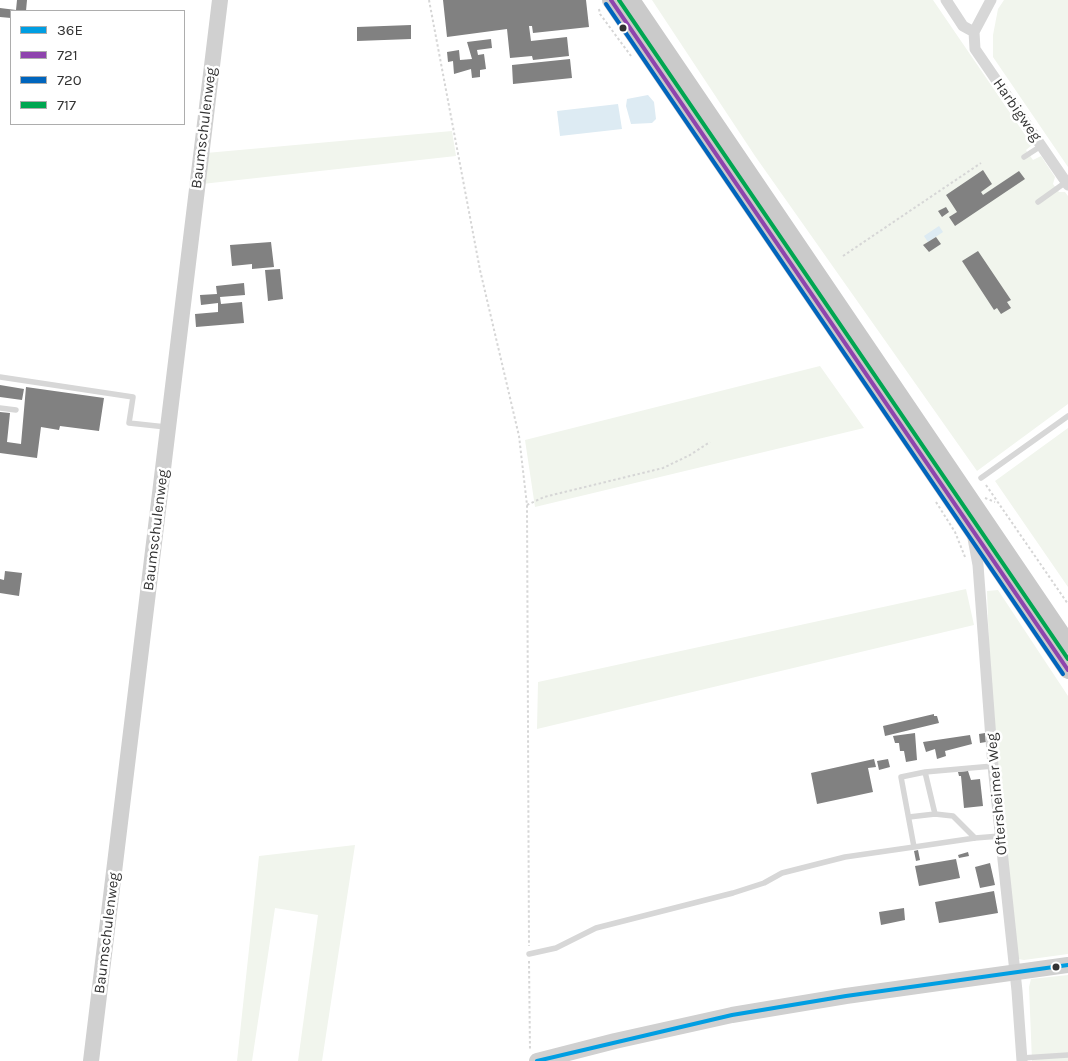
<!DOCTYPE html>
<style>
body{margin:0}
#map{position:relative;width:1068px;height:1061px;overflow:hidden;background:#fff;font-family:Karla,sans-serif}
canvas{display:block}
.legend{position:absolute;left:10px;top:10px;width:175px;height:115px;box-sizing:border-box;background:#fff;border:1px solid #adadad;margin:0;padding:6px 9px;list-style:none;font-size:15px;color:#333}
.legend li{display:flex;align-items:center;gap:10px;height:25px}
.legend b{width:25px;border:1px solid #adadad}
</style>
<div id="map">
<canvas width="1068" height="1061"></canvas>
<ul class="legend">
<li><b style="height:6px;background:#009ee2"></b>36E</li>
<li><b style="height:6px;background:#8e44ad"></b>721</li>
<li><b style="height:6px;background:#0065bd"></b>720</li>
<li><b style="height:6px;background:#00a651"></b>717</li>
</ul>
</div>
<script>
const ctx = document.querySelector('canvas').getContext('2d');
ctx.lineJoin = 'round';
function paint(path, color) {
  ctx.fillStyle = color;
  ctx.fill(path, 'evenodd');
}
function shape(rows) {
  const path = new Path2D();
  for (const r of rows) {
    path.moveTo(r[0], r[1]);
    for (let i = 2; i < r.length; i += 2) path.lineTo(r[i], r[i + 1]);
  }
  return path;
}
function strokePath(path, color, width, dash) {
  ctx.strokeStyle = color;
  ctx.lineWidth = width;
  ctx.lineCap = dash ? 'butt' : 'round';
  ctx.setLineDash(dash || []);
  ctx.stroke(path);
}
function label(font, color, halo, rows, align = 'center') {
  ctx.font = font + ' Karla,sans-serif';
  ctx.lineWidth = 5;
  ctx.setLineDash([]);
  ctx.textBaseline = 'middle';
  ctx.strokeStyle = halo;
  ctx.fillStyle = color;
  for (const [text, x, y, turn = 0] of rows) {
    ctx.save();
    ctx.translate(x, y);
    ctx.rotate((+turn || 0) * Math.PI / 180);
    ctx.textAlign = isNaN(turn) ? turn : align;
    if (halo) ctx.strokeText(text, 0, 0);
    ctx.fillText(text, 0, 0);
    ctx.restore();
  }
}
paint(shape([
 [652,0,933,0,1032,145,1026,150,1033,160,1041,156,1055,177,1053,184,1059,192,1065,192,1068,196,1068,404,977,471,755,156],
 [1004,0,1068,0,1068,167,993,57,993,35,998,9],
 [452,131,456,156,202,184,206,153],
 [820,366,864,428,535,507,525,440],
 [1068,428,1068,587,995,481],
 [966,589,974,625,537,729,538,682],
 [998,590,1068,696,1068,954,1024,960,1018,959,1016,953,990,676,987,591],
 [355,845,322,1061,298,1061,318,915,275,908,252,1061,237,1061,259,856],
 [1068,975,1068,1061,1032,1061,1029,987,1031,979]
]), '#f1f5ed');
paint(shape([
 [648,95,654,102,656,119,652,123,631,124,626,106,627,99],
 [618,104,622,129,560,136,557,111],
 [939,226,943,232,928,242,924,236]
]), '#ddebf3');
paint(shape([
 [17,0,27,0,26,11,11,11,11,18,0,17,0,8,16,10],
 [443,0,586,0,589,27,533,33,532,26,529,26,531,41,567,37,569,56,533,60,532,56,510,58,507,29,447,37],
 [411,25,411,39,357,41,357,27],
 [491,39,492,48,477,50,478,55,484,54,486,69,480,70,480,77,472,78,471,69,454,74,453,61,448,62,447,52,459,50,460,60,472,59,467,42],
 [570,59,572,78,513,84,512,65],
 [983,170,992,184,981,192,983,195,1019,171,1025,179,955,226,949,217,957,212,946,195],
 [946,207,949,212,942,217,938,211],
 [936,237,941,244,929,252,923,245],
 [271,242,274,267,252,269,252,264,232,266,230,245],
 [978,251,1011,300,1007,302,1011,308,1001,314,997,308,994,310,962,261],
 [280,269,283,299,268,301,265,270],
 [244,283,245,295,220,297,221,304,242,302,244,323,196,327,195,314,218,312,218,303,201,305,200,295,217,294,216,286],
 [0,385,24,389,22,400,0,397],
 [26,387,104,398,99,431,60,426,59,430,41,427,37,458,0,453,0,412,10,413,7,442,21,444],
 [5,571,22,573,19,596,0,593,0,579,4,580],
 [934,714,934,716,937,716,939,723,885,736,883,726],
 [915,733,917,760,906,762,904,751,900,751,899,743,895,743,893,736],
 [985,733,986,742,980,743,979,734],
 [970,735,972,744,945,751,946,756,937,759,935,749,926,752,923,742],
 [874,759,876,767,868,768,873,792,817,804,811,773],
 [888,759,890,767,879,770,877,761],
 [968,771,971,780,980,779,983,806,964,808,961,776,959,776,958,772],
 [918,850,920,860,916,861,914,851],
 [968,852,969,856,959,858,958,855],
 [956,859,960,878,919,886,915,866],
 [990,863,995,885,980,888,975,867],
 [994,891,998,913,939,923,935,902],
 [904,908,905,920,881,925,879,912]
]), '#818181');
strokePath(shape([
 [429,0,480,270,519,436,527,505,529,946],
 [599,9,600,14,631,56],
 [843,256,981,163],
 [986,485,1068,604],
 [985,498,995,502],
 [936,502,955,532,965,557],
 [527,505,544,497,663,468,690,455,710,442],
 [529,961,530,1051]
]), '#d6d6d6', 2, [2.5, 2.5]);
strokePath(shape([
 [1024,157,1041,146],
 [1038,202,1066,182],
 [0,377,133,397,129,423,166,427],
 [0,408,16,410],
 [981,478,1068,416],
 [993,766,925,772,901,777,914,847,975,838,1000,836],
 [925,772,935,814],
 [909,817,935,814,953,816,975,838],
 [529,954,556,948,596,928,733,893,764,883,782,873,845,857,914,847],
 [1022,1058,1068,1055]
]), '#d7d7d7', 5.5);
strokePath(shape([
 [946,0,963,26,974,32],
 [991,0,974,32,975,49,1068,185],
 [972,533,978,565,993,766,1017,991,1022,1061]
]), '#d7d7d7', 11);
strokePath(shape([
 [91,1061,220,0],
 [537,1061,615,1041,732,1015,846,996,1068,965]
]), '#d0d0d0', 16);
strokePath(shape([
 [611,0,1068,670],
 [631,0,1068,644]
]), '#cacaca', 18);
strokePath(shape([
 [537,1061,732,1015,846,996,1068,965]
]), '#009ee2', 4);
strokePath(shape([
 [611,0,1068,670]
]), '#8e44ad', 4);
strokePath(shape([
 [606,4,1063,674]
]), '#0065bd', 4);
strokePath(shape([
 [619,0,1068,659]
]), '#00a651', 4);
for (const [x, y, r, color] of [
 [623,28,4.5,"#333"],
 [1056,967,4.5,"#333"]
]) {
  const dot = new Path2D();
  dot.arc(x, y, r, 0, 2 * Math.PI);
  ctx.fillStyle = color;
  ctx.fill(dot);
  strokePath(dot, '#fff', 2);
}
label('15px', '#333', '#fff', [
 ["Harbigweg",1017,110,55],
 ["Baumschulenweg",204,128,-83],
 ["Baumschulenweg",156,530,-83],
 ["Oftersheimer Weg",997,794,-95],
 ["Baumschulenweg",107,933,-83]
]);
</script>
